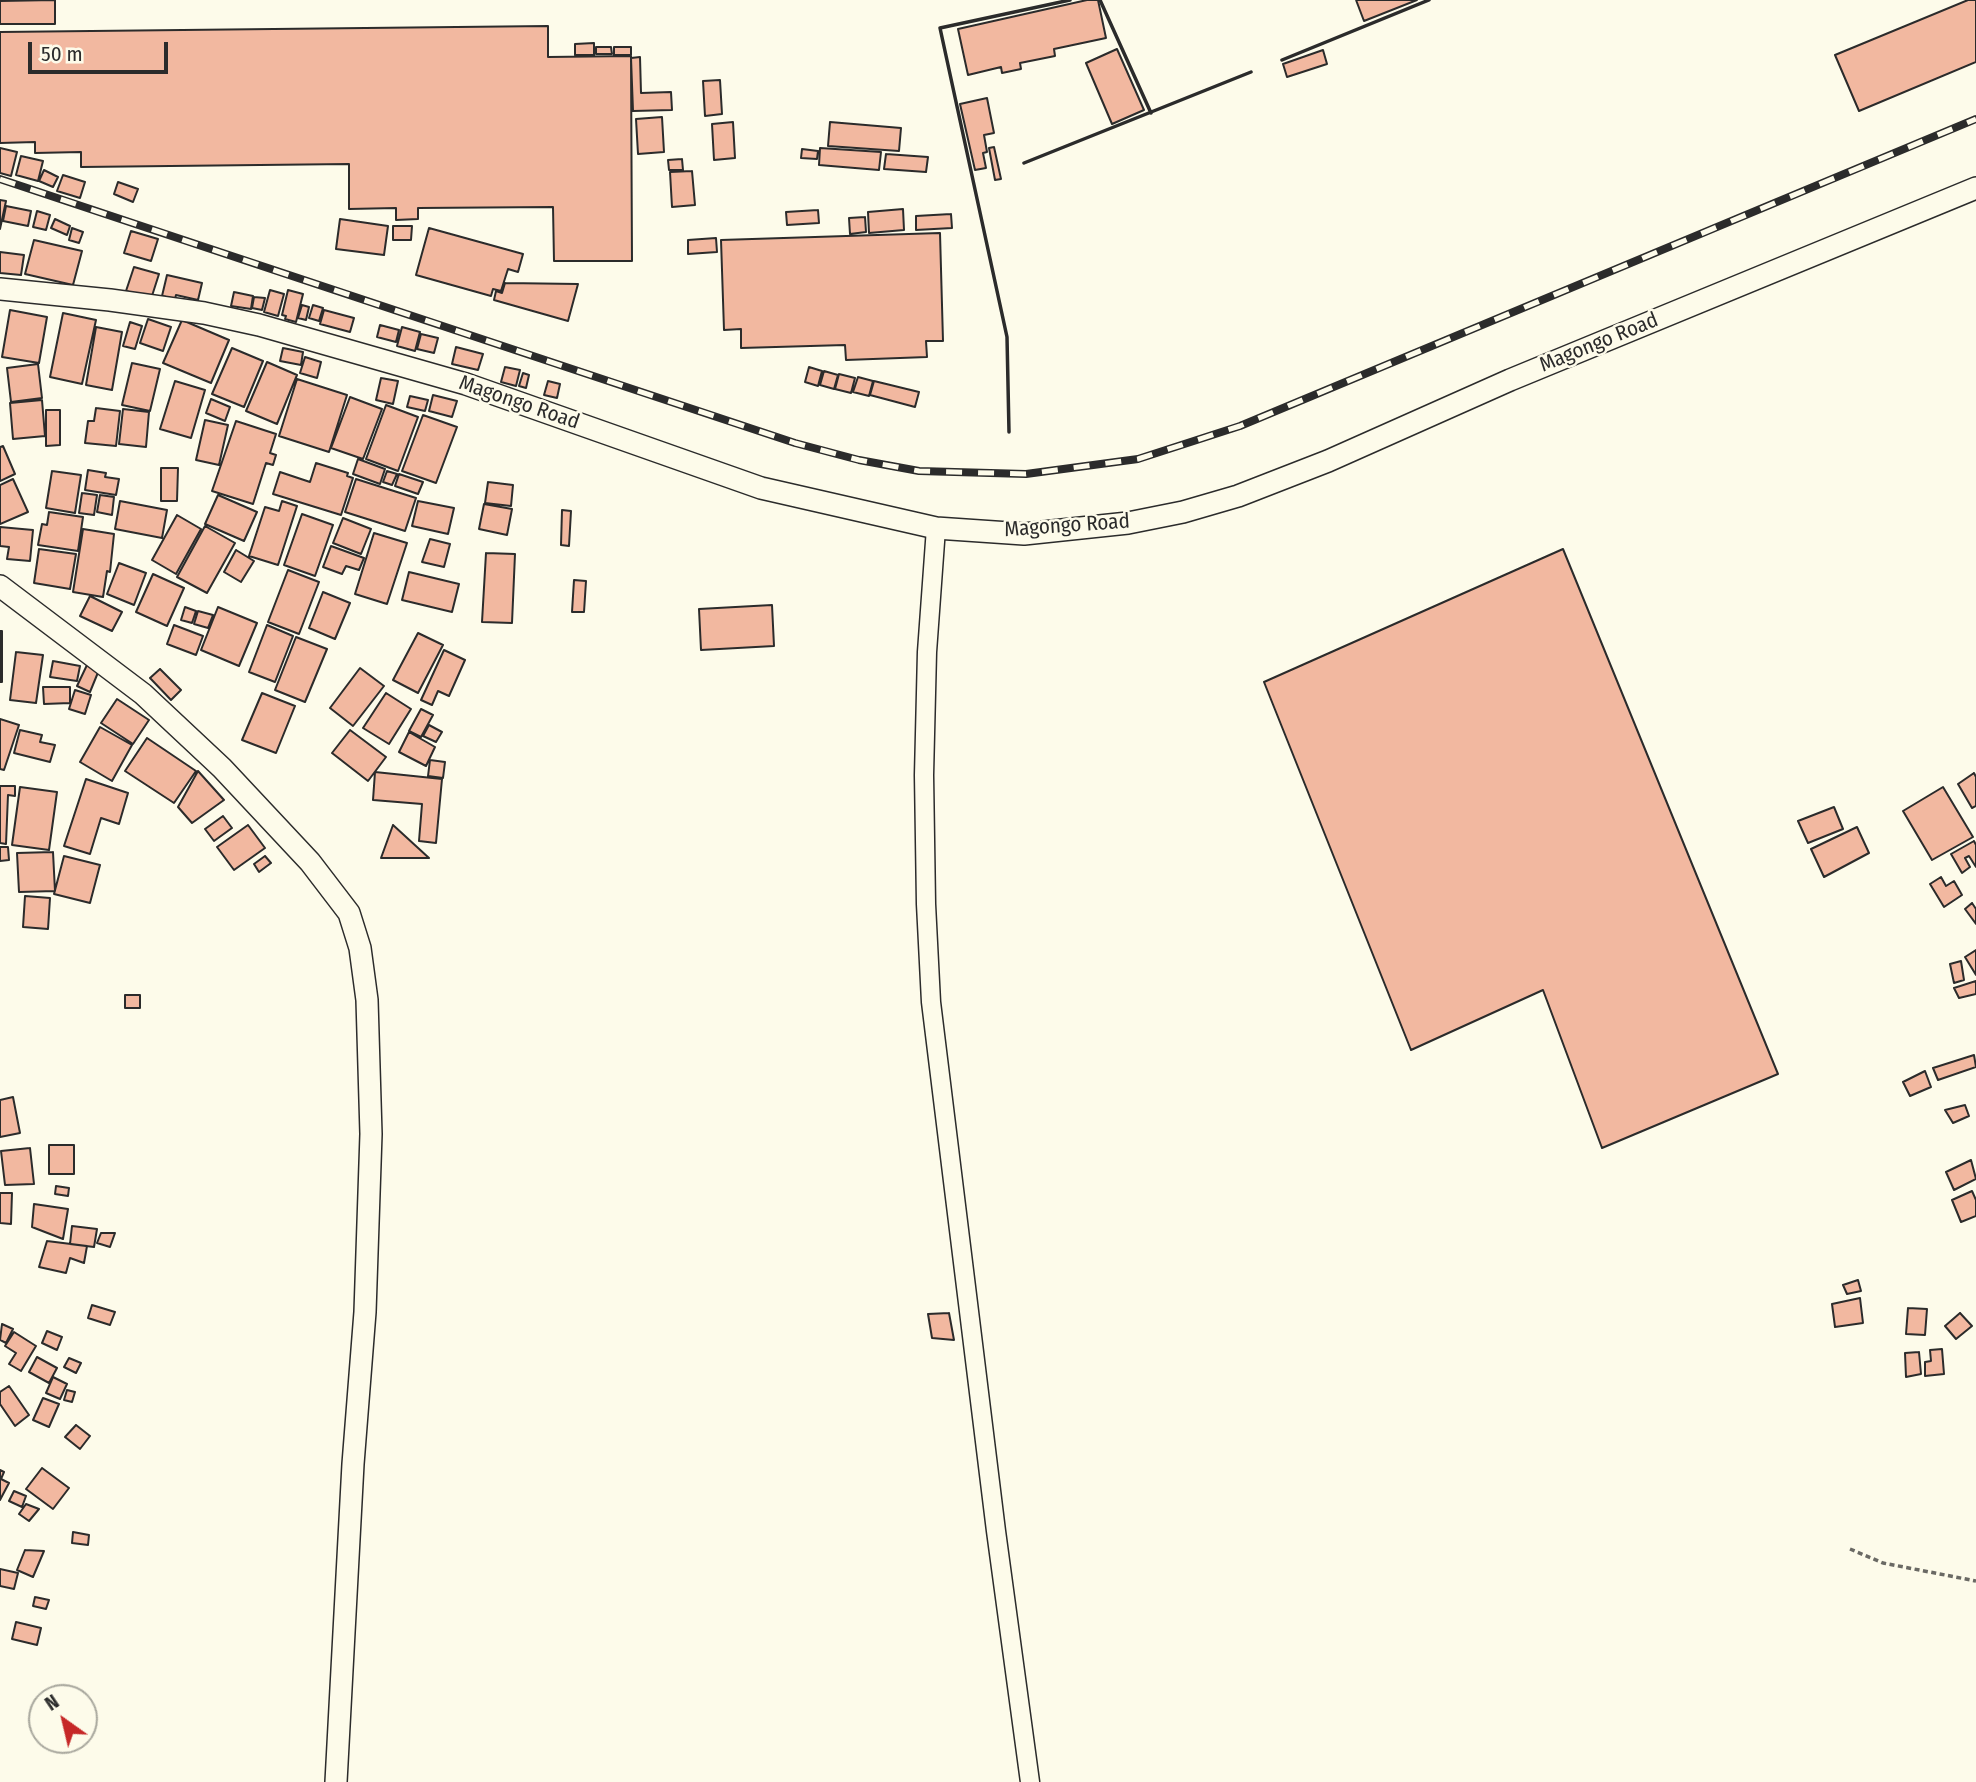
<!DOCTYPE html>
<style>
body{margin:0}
#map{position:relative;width:1976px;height:1782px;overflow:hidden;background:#fdfbea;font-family:"Fira Sans Condensed",sans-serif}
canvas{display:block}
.north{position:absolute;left:28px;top:1684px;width:70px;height:70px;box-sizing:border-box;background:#fdfbea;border:2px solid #a9a89e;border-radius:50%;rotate:326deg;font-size:19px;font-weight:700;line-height:28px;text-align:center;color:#2b2b2b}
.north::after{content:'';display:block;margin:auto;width:24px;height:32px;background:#c62828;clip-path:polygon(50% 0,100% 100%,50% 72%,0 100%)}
.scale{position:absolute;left:28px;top:42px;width:140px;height:32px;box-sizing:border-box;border:4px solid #2b2b2b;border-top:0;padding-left:9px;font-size:21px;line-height:24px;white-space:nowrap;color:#2b2b2b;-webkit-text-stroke:5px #fdfbea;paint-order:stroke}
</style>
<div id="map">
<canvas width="1976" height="1782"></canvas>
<div class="north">N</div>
<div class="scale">50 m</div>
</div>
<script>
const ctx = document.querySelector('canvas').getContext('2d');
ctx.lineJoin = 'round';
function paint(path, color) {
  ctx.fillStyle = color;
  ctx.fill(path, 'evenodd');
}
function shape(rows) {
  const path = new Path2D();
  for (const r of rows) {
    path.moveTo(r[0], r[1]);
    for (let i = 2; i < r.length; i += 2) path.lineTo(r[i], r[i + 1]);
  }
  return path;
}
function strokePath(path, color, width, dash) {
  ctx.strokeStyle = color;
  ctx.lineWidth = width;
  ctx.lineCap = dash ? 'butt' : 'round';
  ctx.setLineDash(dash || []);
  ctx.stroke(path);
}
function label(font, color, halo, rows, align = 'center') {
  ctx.font = font + ' "Fira Sans Condensed",sans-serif';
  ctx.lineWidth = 5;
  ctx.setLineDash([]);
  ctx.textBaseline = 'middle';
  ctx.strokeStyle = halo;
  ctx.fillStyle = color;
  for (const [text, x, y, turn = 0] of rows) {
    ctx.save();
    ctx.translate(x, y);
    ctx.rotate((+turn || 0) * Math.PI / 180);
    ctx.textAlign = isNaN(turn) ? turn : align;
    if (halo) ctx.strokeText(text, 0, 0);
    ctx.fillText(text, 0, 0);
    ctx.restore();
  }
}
const building = shape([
 [55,0,55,24,0,24,0,1,55,0],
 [1087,0,1098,0,1106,38,1054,49,1055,56,1020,63,1021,69,1002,73,1001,67,968,75,958,29,1087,0],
 [1356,0,1417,0,1364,21,1356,0],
 [1968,0,1976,0,1976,62,1859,111,1835,55,1968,0],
 [548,26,548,57,631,56,632,261,554,261,553,207,418,208,418,219,396,220,396,208,349,209,349,164,81,167,81,152,35,153,35,142,0,143,0,32,548,26],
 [594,43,594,55,575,55,575,44,594,43],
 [596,47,611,47,612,54,596,54,596,47],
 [614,47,631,47,631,55,614,55,614,47],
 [1117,49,1144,110,1112,124,1086,63,1117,49],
 [1323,50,1327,64,1287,77,1283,64,1323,50],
 [640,57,641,93,671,92,672,110,633,111,631,58,640,57],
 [720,80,722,114,705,116,703,81,720,80],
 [987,98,994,133,984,135,987,152,983,153,986,168,975,170,960,104,987,98],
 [662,117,664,152,638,154,636,119,662,117],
 [733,122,735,158,714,160,712,124,733,122],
 [830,122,901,128,899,151,828,146,830,122],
 [994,147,1001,179,995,180,989,148,994,147],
 [0,148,17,152,11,176,0,173,0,148],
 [820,148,881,152,879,170,819,165,820,148],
 [802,149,818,151,817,159,801,158,802,149],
 [886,154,928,157,926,172,884,169,886,154],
 [21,156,43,161,38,181,16,175,21,156],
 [682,159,683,170,669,170,668,160,682,159],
 [44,170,58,177,53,187,39,181,44,170],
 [692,171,695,205,672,207,670,172,692,171],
 [63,175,85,182,80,198,57,191,63,175],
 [118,182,138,189,133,202,114,194,118,182],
 [0,200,6,201,0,229,0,200],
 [6,206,31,211,28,226,3,221,6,206],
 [903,209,904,230,869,233,868,212,903,209],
 [818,210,819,223,787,225,786,212,818,210],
 [37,211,50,215,46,230,33,227,37,211],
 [951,214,952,228,916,230,916,216,951,214],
 [865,217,866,232,850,234,849,218,865,217],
 [55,219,70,226,67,235,51,228,55,219],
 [340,219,388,226,384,255,336,249,340,219],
 [393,226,412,226,411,240,393,240,393,226],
 [72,228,83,232,79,243,69,240,72,228],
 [429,228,523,254,518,272,508,269,501,291,493,289,491,296,416,275,429,228],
 [131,231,158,239,151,261,124,253,131,231],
 [940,233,943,341,926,341,927,357,846,360,845,345,741,348,741,329,724,330,721,240,940,233],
 [716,238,717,252,688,254,688,240,716,238],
 [34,240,82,251,73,285,25,274,34,240],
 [0,252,24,255,21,275,0,273,0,252],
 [134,267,159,274,151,299,126,291,134,267],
 [167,275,202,283,198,300,176,295,175,299,162,296,167,275],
 [505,283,578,284,568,321,494,300,496,291,502,293,505,283],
 [270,290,284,294,278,316,264,312,270,290],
 [288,290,303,294,296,322,285,319,286,316,282,315,288,290],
 [234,292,253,296,251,309,231,306,234,292],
 [254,297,265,298,262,310,252,308,254,297],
 [302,305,309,307,306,320,298,318,302,305],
 [313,305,323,308,319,321,309,318,313,305],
 [10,310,47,317,39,363,2,357,10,310],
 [324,310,354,318,350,332,320,324,324,310],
 [63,313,96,320,82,384,50,377,63,313],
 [148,319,171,327,163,351,140,343,148,319],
 [182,320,229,340,211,383,163,363,182,320],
 [130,322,142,326,135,349,123,346,130,322],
 [380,325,399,330,396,342,377,337,380,325],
 [96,327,122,332,112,390,86,385,96,327],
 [402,327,420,332,415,351,397,346,402,327],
 [421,334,438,338,434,353,417,349,421,334],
 [456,347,483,354,478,370,452,364,456,347],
 [232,348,263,361,244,407,212,394,232,348],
 [283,348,303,352,301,365,280,361,283,348],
 [305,357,321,362,317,378,300,373,305,357],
 [267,362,297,375,277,424,246,411,267,362],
 [132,363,160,369,150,411,122,405,132,363],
 [38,364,42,398,11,402,7,368,38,364],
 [505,367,520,370,516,386,501,382,505,367],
 [809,367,822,371,818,386,805,382,809,367],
 [824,371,838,375,834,389,820,385,824,371],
 [523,373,529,375,526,388,519,386,523,373],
 [839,374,855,378,851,393,835,389,839,374],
 [858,377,873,381,869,396,853,392,858,377],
 [381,378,398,381,393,404,376,400,381,378],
 [297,379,347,395,329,452,279,436,297,379],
 [175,381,205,390,191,438,160,429,175,381],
 [548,381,560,384,557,398,544,395,548,381],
 [874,381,919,392,915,407,870,395,874,381],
 [433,395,457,401,452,417,429,411,433,395],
 [410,396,428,400,425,411,407,407,410,396],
 [350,397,382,409,363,459,331,448,350,397],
 [211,399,230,407,225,421,206,413,211,399],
 [42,400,45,436,13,439,10,403,42,400],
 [386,405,418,417,398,471,366,459,386,405],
 [96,408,120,411,116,446,85,443,88,421,94,421,96,408],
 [123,409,149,412,146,447,119,444,123,409],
 [46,410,60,410,60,445,46,446,46,410],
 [423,415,457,427,436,483,402,471,423,415],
 [205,420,228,425,219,465,196,460,205,420],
 [236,421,276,434,270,453,276,455,273,465,266,463,253,504,212,491,236,421],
 [3,446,15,474,0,481,0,447,3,446],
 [358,459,385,469,380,484,353,474,358,459],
 [316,463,348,473,347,476,353,478,341,515,273,494,280,472,310,482,316,463],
 [161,468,178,468,177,501,161,501,161,468],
 [88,470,106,473,105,477,119,479,116,495,85,490,88,470],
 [52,471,81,475,75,513,46,508,52,471],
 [387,471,397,474,392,485,383,482,387,471],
 [399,474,423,482,418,494,395,486,399,474],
 [13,479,28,512,0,524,0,485,13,479],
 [356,479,416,498,405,531,345,512,356,479],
 [488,482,513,485,511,506,485,503,488,482],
 [82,493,97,495,94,515,79,513,82,493],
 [100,495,114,497,112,515,97,512,100,495],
 [218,495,257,512,244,541,205,524,218,495],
 [120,501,167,510,162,538,115,529,120,501],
 [282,501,297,506,278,565,249,556,265,507,279,511,282,501],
 [418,501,454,508,448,534,412,526,418,501],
 [484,504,512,509,507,535,479,529,484,504],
 [562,510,571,511,569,546,561,545,562,510],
 [49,512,83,517,78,551,38,545,42,524,47,525,49,512],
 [302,514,333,525,315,576,284,565,302,514],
 [177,515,201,529,176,574,152,560,177,515],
 [343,518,371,529,361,554,333,543,343,518],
 [205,526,235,543,207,593,177,577,205,526],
 [0,527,33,530,30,561,7,559,9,547,0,546,0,527],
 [83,529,114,534,110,572,107,571,103,597,73,592,83,529],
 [374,533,407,543,387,604,355,594,374,533],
 [430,539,450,544,444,567,422,562,430,539],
 [331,546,364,558,359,570,346,566,342,574,323,567,331,546],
 [39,549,76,554,70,589,34,583,39,549],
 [1563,549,1778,1074,1602,1148,1543,990,1411,1050,1264,682,1563,549],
 [236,550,254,561,241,582,224,572,236,550],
 [486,553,515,554,512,623,482,622,486,553],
 [119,563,146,573,134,605,107,594,119,563],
 [288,570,319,582,299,634,268,622,288,570],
 [409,572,459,584,452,612,402,600,409,572],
 [153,574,184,588,167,626,136,612,153,574],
 [574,580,586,581,584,612,572,612,574,580],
 [323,592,350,603,335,639,309,628,323,592],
 [90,596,122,612,112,631,80,616,90,596],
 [772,605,774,646,701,650,699,609,772,605],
 [185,607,196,611,192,623,181,620,185,607],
 [218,607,257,623,239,666,201,650,218,607],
 [198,611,213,615,208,628,194,624,198,611],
 [174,625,203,636,196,655,167,644,174,625],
 [267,625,293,636,275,682,249,672,267,625],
 [0,631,2,631,2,682,0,682,0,631],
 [418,633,443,645,418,693,393,680,418,633],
 [296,637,327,649,305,702,275,690,296,637],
 [444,650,465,660,449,696,438,691,432,705,421,700,444,650],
 [16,652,43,655,36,703,10,700,16,652],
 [53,661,80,666,77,681,50,677,53,661],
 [87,665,99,670,90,692,77,686,87,665],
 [360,668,384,686,353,726,330,708,360,668],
 [160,669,181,690,171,700,150,678,160,669],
 [43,687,70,687,70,703,44,704,43,687],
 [75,690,91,695,85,714,69,709,75,690],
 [262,693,295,706,276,753,242,740,262,693],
 [386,693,411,709,389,744,363,728,386,693],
 [117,699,149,720,133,744,101,723,117,699],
 [421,709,433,715,421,737,409,731,421,709],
 [0,719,19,725,4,770,0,769,0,719],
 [429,725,442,732,436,742,423,736,429,725],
 [100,727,132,745,112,781,80,762,100,727],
 [20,730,42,735,40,742,55,745,50,762,14,753,20,730],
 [350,730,386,757,368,781,332,753,350,730],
 [409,732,435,747,426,766,399,752,409,732],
 [147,738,196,771,174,803,125,771,147,738],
 [430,760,445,762,443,778,428,776,430,760],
 [198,771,224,800,192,823,178,807,198,771],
 [375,772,442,779,436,843,419,841,422,804,373,800,375,772],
 [1974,773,1976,777,1976,806,1972,808,1958,784,1974,773],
 [86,779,128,793,119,824,101,818,90,854,64,846,86,779],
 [0,786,15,786,15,796,8,795,6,844,0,843,0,786],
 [20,787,57,792,49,850,12,845,20,787],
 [1943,787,1973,837,1932,860,1903,811,1943,787],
 [1834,807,1843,829,1808,843,1798,821,1834,807],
 [223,816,232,828,214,841,205,829,223,816],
 [248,825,265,848,234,870,217,847,248,825],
 [393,825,429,858,381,858,393,825],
 [1857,827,1869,853,1824,877,1811,849,1857,827],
 [1974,841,1976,845,1976,867,1969,856,1965,858,1970,867,1962,873,1951,854,1974,841],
 [0,847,8,847,9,860,0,861,0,847],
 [53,852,55,891,19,892,17,853,53,852],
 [64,856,100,865,90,903,54,894,64,856],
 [265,856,271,863,259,872,254,864,265,856],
 [1941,877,1946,886,1954,881,1962,895,1944,907,1930,884,1941,877],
 [25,896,50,898,48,929,23,927,25,896],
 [1972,903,1976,909,1976,924,1965,909,1972,903],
 [1976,950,1976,975,1965,957,1976,950],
 [1961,961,1964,980,1954,983,1950,964,1961,961],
 [1976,981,1976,994,1959,998,1954,988,1976,981],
 [125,995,140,995,140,1008,125,1008,125,995],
 [1974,1055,1976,1067,1938,1080,1933,1068,1974,1055],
 [1925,1071,1931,1087,1910,1096,1903,1082,1925,1071],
 [13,1097,20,1133,0,1137,0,1100,13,1097],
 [1965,1105,1969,1116,1953,1123,1945,1110,1965,1105],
 [49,1145,74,1145,74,1174,49,1174,49,1145],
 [30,1148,34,1184,5,1185,1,1151,30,1148],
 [1971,1160,1976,1179,1954,1190,1946,1172,1971,1160],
 [56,1186,69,1188,68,1196,55,1194,56,1186],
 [1972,1191,1976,1200,1976,1216,1961,1222,1952,1200,1972,1191],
 [0,1193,12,1193,11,1224,0,1223,0,1193],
 [34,1204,68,1209,63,1239,32,1227,34,1204],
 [72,1226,97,1229,94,1247,70,1244,72,1226],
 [101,1233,115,1233,110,1247,97,1243,101,1233],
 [47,1241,87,1246,84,1263,70,1258,66,1273,39,1267,47,1241],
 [1858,1280,1861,1291,1847,1294,1843,1285,1858,1280],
 [1860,1298,1863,1323,1835,1327,1832,1304,1860,1298],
 [92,1305,115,1312,110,1325,88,1318,92,1305],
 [1908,1308,1927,1309,1925,1335,1906,1334,1908,1308],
 [949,1313,954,1340,932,1338,928,1314,949,1313],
 [1960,1313,1972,1326,1956,1339,1945,1326,1960,1313],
 [2,1324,13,1329,6,1343,0,1340,2,1324],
 [47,1331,62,1337,57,1350,42,1343,47,1331],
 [14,1332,36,1346,21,1371,9,1364,16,1353,5,1346,14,1332],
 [1942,1349,1944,1374,1925,1376,1925,1362,1931,1361,1930,1350,1942,1349],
 [1919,1352,1921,1374,1906,1377,1905,1353,1919,1352],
 [37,1357,57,1368,49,1383,29,1372,37,1357],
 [69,1358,81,1363,76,1373,64,1367,69,1358],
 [53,1377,67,1384,60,1399,46,1393,53,1377],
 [9,1386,29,1415,15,1426,0,1404,0,1392,9,1386],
 [67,1390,75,1392,72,1402,64,1400,67,1390],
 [43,1398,59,1404,49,1427,33,1420,43,1398],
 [76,1425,90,1436,80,1449,65,1437,76,1425],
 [42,1468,69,1488,53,1509,26,1489,42,1468],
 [0,1470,4,1472,1,1479,9,1483,0,1500,0,1470],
 [14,1491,26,1496,22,1507,9,1501,14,1491],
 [26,1504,39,1509,29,1521,19,1514,26,1504],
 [73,1532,89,1535,88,1545,72,1543,73,1532],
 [25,1550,44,1551,33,1577,17,1570,25,1550],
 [0,1569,18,1573,14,1589,0,1586,0,1569],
 [35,1597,49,1600,46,1609,33,1606,35,1597],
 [16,1622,41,1628,37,1645,12,1639,16,1622]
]);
paint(building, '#f2b8a0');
strokePath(building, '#2b2b2b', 2);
const minor = shape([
 [936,528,927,652,924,775,926,904,931,1002,996,1531,1030,1782]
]);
const tertiary = shape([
 [0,289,110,300,204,313,259,325,466,384,761,488,936,528,1024,534,1128,523,1183,512,1238,496,1328,461,1510,380,1976,188],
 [0,586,143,694,222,768,310,862,349,913,360,948,367,1000,371,1134,365,1312,353,1464,336,1782]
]);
strokePath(minor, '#2b2b2b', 21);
strokePath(tertiary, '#2b2b2b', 24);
strokePath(shape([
 [1850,1549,1883,1563,1976,1581]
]), '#6a6964', 3.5, [5, 3.5]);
strokePath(minor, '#fdfbea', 18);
strokePath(tertiary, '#fdfbea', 21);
const rail = shape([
 [0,179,795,443,859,460,919,471,1026,474,1138,459,1240,426,1976,119]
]);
strokePath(rail, '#2b2b2b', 8);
strokePath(rail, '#fdfbea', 5, [16]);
strokePath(shape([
 [1100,0,1151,113],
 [1282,60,1429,0],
 [1024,163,1251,72],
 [1009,432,1007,337,940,28,1070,0]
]), '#2b2b2b', 3.5);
label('21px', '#2b2b2b', '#fdfbea', [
 ["Magongo Road",1599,343,-22],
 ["Magongo Road",519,403,19],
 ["Magongo Road",1067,526,-4]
]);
</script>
